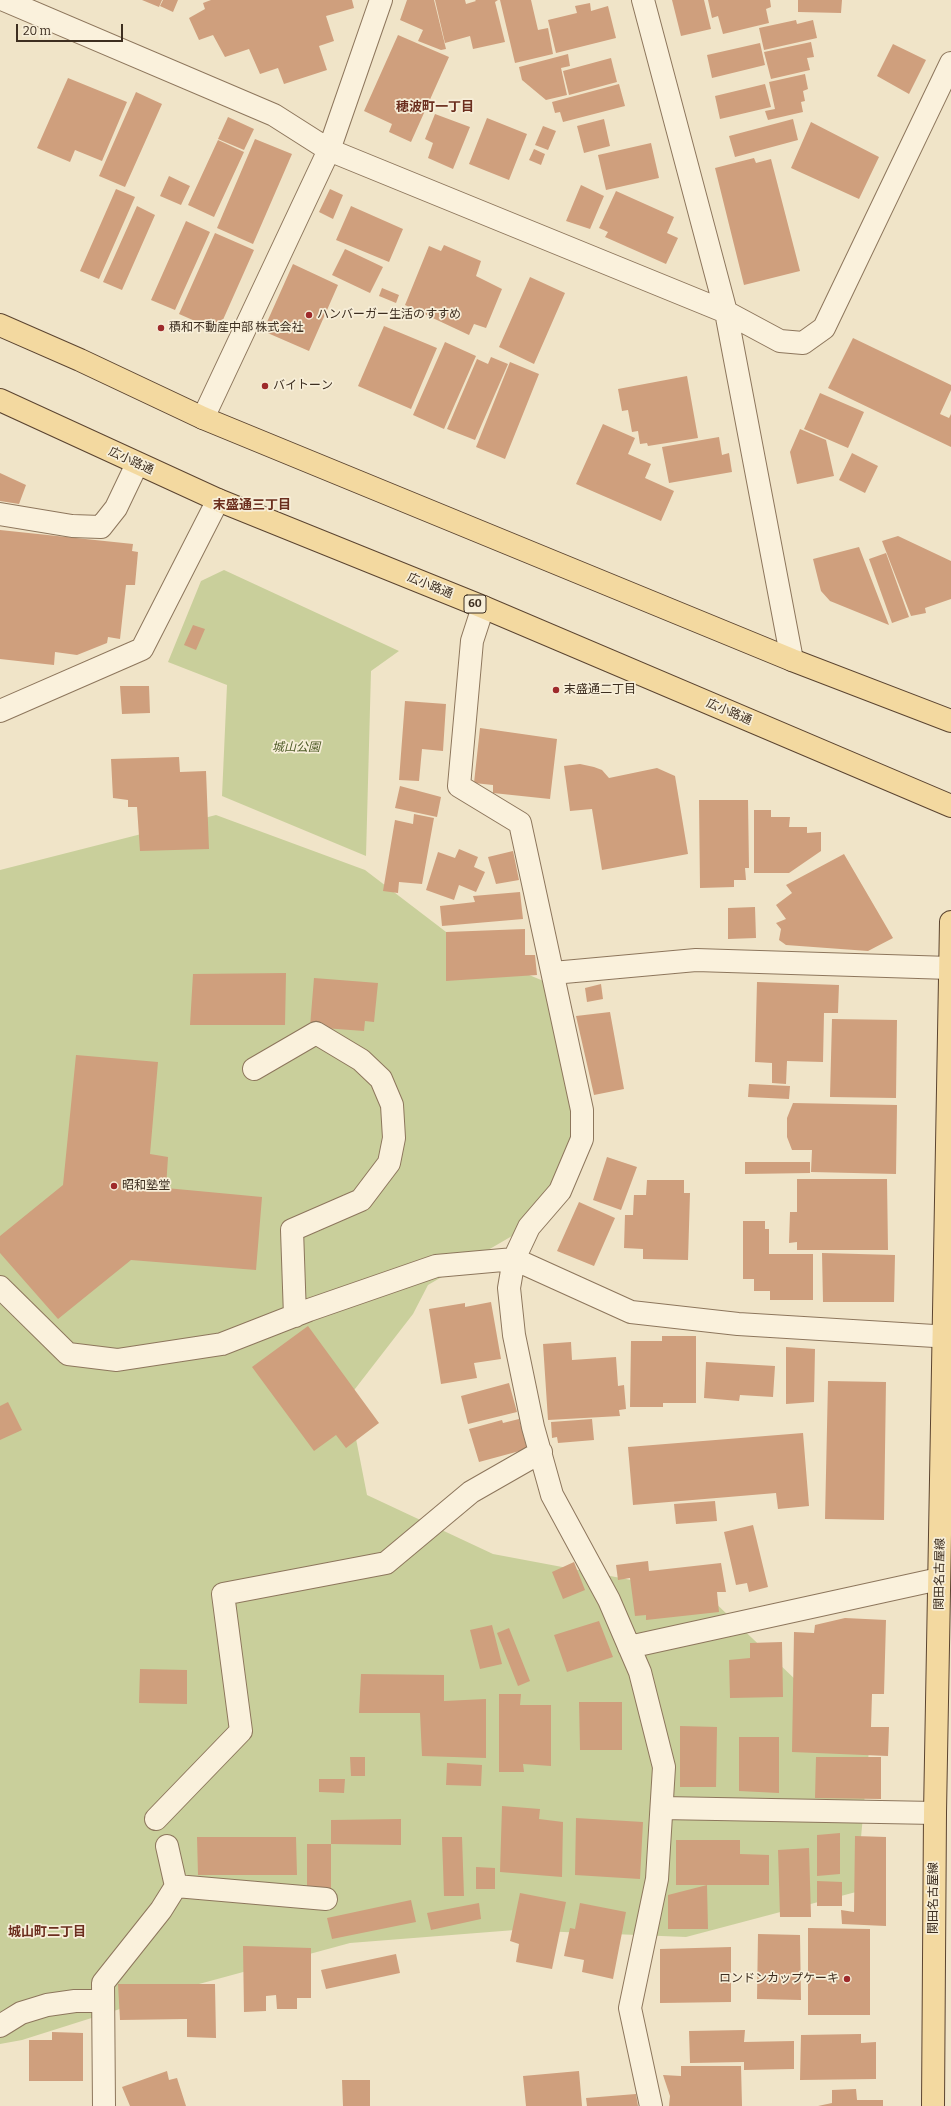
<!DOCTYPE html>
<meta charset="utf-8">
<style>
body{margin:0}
#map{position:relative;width:951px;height:2106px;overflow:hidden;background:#f0e4c8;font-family:Bitter,serif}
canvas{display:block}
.scale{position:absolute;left:16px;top:24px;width:107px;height:18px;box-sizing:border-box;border:2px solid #3d2e20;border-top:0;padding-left:5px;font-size:12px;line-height:14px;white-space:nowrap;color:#3d2e20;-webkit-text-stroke:3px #f7eed8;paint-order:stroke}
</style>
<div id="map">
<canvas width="951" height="2106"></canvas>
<div class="scale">20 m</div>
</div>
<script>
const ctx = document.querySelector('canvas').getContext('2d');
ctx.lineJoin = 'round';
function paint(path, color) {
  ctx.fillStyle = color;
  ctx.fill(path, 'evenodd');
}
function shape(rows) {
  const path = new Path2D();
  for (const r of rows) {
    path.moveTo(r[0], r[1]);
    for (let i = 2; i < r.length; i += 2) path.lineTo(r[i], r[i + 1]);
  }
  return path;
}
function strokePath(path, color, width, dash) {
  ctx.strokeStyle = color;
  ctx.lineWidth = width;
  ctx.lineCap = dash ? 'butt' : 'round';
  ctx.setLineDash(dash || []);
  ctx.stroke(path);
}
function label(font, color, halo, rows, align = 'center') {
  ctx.font = font + ' Bitter,"Noto Sans JP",serif';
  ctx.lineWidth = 3.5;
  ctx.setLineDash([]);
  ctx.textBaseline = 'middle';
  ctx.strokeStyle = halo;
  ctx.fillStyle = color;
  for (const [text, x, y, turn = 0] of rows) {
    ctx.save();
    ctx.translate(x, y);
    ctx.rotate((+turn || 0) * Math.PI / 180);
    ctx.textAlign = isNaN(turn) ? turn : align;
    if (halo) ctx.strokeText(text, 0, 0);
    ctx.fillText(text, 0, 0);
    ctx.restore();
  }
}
paint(shape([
 [224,570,399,651,371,671,366,856,222,796,227,685,168,662,201,581],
 [216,815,365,870,471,951,546,982,575,1125,557,1176,512,1236,428,1285,413,1314,348,1398,367,1495,493,1554,706,1594,869,1750,856,1892,686,1937,515,1930,350,1943,199,1984,22,2040,0,2044,0,870]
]), '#c9cf9b');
paint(shape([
 [142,0,162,0,159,7],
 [163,0,178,0,173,12,160,6],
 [211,0,352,0,354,8,326,16,334,41,319,46,327,70,284,84,278,68,260,74,249,49,225,57,213,35,199,40,189,18,205,9,203,3],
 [407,0,434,0,446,49,441,50,418,41,423,30,400,20],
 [435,0,465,0,466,4,476,1,475,0,498,0,495,2,505,42,473,49,470,36,445,43],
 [500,0,531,0,538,30,548,28,553,54,515,63],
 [672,0,704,0,711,29,681,36],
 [708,0,770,0,771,7,766,9,769,23,723,34,718,16,712,18],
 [798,0,842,0,841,13,798,12],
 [590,3,591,11,608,6,616,38,556,53,548,20,577,13,575,6],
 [796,20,797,24,813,20,817,38,764,50,759,28],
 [398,35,449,57,411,142,389,132,392,124,364,111],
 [811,42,814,57,807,58,810,70,771,79,764,52],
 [760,43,765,65,712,78,707,55],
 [893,44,926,60,909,94,877,76],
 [568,54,570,66,561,68,567,95,546,100,522,80,519,67],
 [611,58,617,82,569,95,563,71],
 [805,74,808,89,803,91,805,101,801,102,803,112,768,120,765,111,775,109,769,82],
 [68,78,127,102,102,161,75,150,70,162,37,148],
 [619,84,625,106,563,122,560,112,555,113,552,102],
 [765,84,771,107,720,119,715,96],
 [136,92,162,104,125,187,99,176],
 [435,114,470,127,453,169,428,158,433,143,425,139],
 [228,117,254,129,244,150,218,139],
 [487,118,527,134,509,180,469,164],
 [604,119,610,146,584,153,577,126],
 [793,119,798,140,735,157,729,136],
 [811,122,879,157,859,199,791,168],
 [543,126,556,131,548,150,535,145],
 [255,139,292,154,253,244,217,228],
 [218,140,244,152,214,217,188,205],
 [651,143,659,178,606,190,598,155],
 [534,149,545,154,541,165,529,160],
 [754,158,756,163,771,159,800,271,744,285,715,168],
 [169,176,190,186,181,205,160,196],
 [581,185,604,196,590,229,566,221],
 [116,189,135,197,99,279,80,271],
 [330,189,343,195,333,219,319,212],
 [616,191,674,217,667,233,678,238,666,264,605,237,608,232,599,228],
 [137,206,155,215,122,290,103,282],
 [351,206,403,229,389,262,336,240],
 [186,221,210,232,175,310,151,300],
 [215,233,254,250,222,322,211,328,179,314],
 [444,245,481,261,476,276,502,289,486,328,474,324,469,335,405,305,429,246,441,251],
 [345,249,383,267,370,293,332,275],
 [293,264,338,285,309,351,263,331],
 [530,277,565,293,534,364,499,347],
 [382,288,399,295,396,303,379,296],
 [384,326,437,348,411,409,358,386],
 [853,338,951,385,951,390,940,414,949,418,951,414,951,447,828,388],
 [445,342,476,356,444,429,413,415],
 [491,357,508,364,475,440,447,429,477,359,488,364],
 [510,362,539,374,505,459,476,447],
 [687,376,698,438,648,446,647,443,640,444,638,431,632,432,628,410,622,411,618,389],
 [820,393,864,412,848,448,804,429],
 [603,424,635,438,628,454,651,464,645,478,674,491,661,521,576,484],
 [800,429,826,440,834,476,797,484,790,452],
 [719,437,722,455,729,453,732,472,669,483,662,447],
 [852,453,878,466,865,493,839,480],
 [0,473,26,485,19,504,0,501],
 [0,530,133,544,132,551,138,552,135,585,126,585,120,639,108,637,107,643,77,655,55,652,54,665,0,659],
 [898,536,951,561,951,599,925,608,926,613,911,616,882,541],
 [859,547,889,625,830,601,821,591,813,559],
 [886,553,909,617,892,623,869,559],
 [193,625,205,629,196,650,184,645],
 [120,686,149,686,150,713,122,714],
 [405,701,446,704,443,751,422,749,419,781,399,780],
 [480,728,557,739,550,799,493,793,493,785,474,783],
 [179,757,180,772,206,771,209,849,140,851,137,807,128,807,128,800,113,798,111,759],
 [580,764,594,767,602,770,609,778,657,768,675,776,688,854,602,870,592,809,570,811,564,766],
 [400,786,441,797,437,817,395,808],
 [699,800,748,800,749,868,745,868,746,880,734,880,734,887,700,888],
 [754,810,771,810,771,817,790,817,789,827,807,827,807,833,821,832,821,851,789,873,754,873],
 [414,814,434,818,422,884,399,882,398,893,383,891,395,820,413,824],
 [459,849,478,857,474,867,485,872,476,892,459,885,454,900,426,890,438,852,455,858],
 [513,851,519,880,496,884,488,857],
 [844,854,893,938,868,951,786,945,779,940,781,929,776,923,786,919,776,905,792,893,786,885],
 [520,892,523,919,442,926,440,906,475,902,473,896],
 [755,907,756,938,728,939,728,908],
 [525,929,525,955,535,955,537,975,446,981,446,932],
 [286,973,285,1025,190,1025,193,974],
 [314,978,378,983,374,1022,365,1021,364,1031,310,1027],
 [757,982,839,985,838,1013,824,1013,823,1062,787,1061,786,1084,772,1083,772,1063,755,1062],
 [601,984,603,999,587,1002,585,988],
 [610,1012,624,1089,594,1095,576,1016],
 [832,1019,897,1020,896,1098,830,1097],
 [76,1055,158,1062,150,1154,168,1157,166,1188,262,1197,256,1270,131,1260,58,1319,0,1253,0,1236,63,1185],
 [749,1084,790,1086,789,1099,748,1097],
 [793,1103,897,1105,896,1174,811,1172,812,1150,792,1150,787,1137,787,1118],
 [607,1157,637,1167,621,1210,593,1200],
 [745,1162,810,1162,810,1173,745,1174],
 [797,1179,887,1179,888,1250,797,1250,797,1242,789,1243,790,1212,797,1212],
 [647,1180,684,1180,684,1193,690,1193,688,1260,643,1259,643,1249,624,1248,625,1215,633,1215,634,1195,646,1195],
 [579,1202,615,1218,594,1266,557,1251],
 [743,1221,765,1221,765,1229,769,1229,769,1254,813,1254,813,1300,770,1300,770,1291,754,1291,754,1279,743,1279],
 [822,1253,895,1255,894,1302,823,1302],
 [491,1302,501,1359,474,1363,477,1378,441,1384,429,1309,465,1303,465,1307],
 [308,1326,379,1423,346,1448,336,1435,314,1451,252,1367],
 [662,1336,696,1336,696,1403,663,1403,663,1407,630,1407,631,1341,662,1341],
 [571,1342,572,1360,616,1357,618,1386,624,1385,626,1409,619,1410,620,1416,548,1420,543,1344],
 [786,1347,815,1349,814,1402,786,1404],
 [706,1362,775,1366,773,1397,740,1395,739,1401,704,1398],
 [828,1381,886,1382,884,1520,825,1519],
 [509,1383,517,1412,468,1424,461,1396],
 [8,1402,22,1430,0,1440,0,1406],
 [519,1419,527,1449,479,1462,469,1429,502,1420,503,1423],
 [592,1419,594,1440,558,1443,557,1437,552,1438,551,1422],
 [803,1433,809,1506,778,1509,776,1493,633,1505,628,1447],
 [715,1501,717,1521,676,1524,674,1504],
 [753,1525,768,1587,749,1592,747,1583,736,1585,724,1532],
 [648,1561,649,1571,721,1563,726,1592,717,1592,719,1612,646,1620,646,1615,635,1616,630,1578,618,1580,616,1565],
 [574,1562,585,1590,563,1599,552,1572],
 [845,1618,886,1620,884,1694,872,1694,871,1727,889,1727,888,1756,792,1752,794,1632,814,1633,815,1625],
 [599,1621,613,1657,567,1672,554,1635],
 [492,1625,502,1664,480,1669,470,1630],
 [509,1628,530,1681,518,1686,497,1633],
 [782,1642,783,1697,730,1698,729,1660,750,1658,750,1643],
 [140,1669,187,1670,187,1704,139,1703],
 [361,1674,444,1675,444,1701,486,1699,486,1758,422,1756,420,1713,359,1713],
 [499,1694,521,1694,520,1705,551,1705,551,1766,523,1764,524,1772,499,1772],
 [579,1702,622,1702,622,1750,580,1750],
 [680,1726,717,1727,716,1787,680,1787],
 [739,1737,779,1737,779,1793,739,1791],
 [350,1757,365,1757,365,1776,351,1776],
 [816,1757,881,1757,881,1799,815,1798],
 [447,1763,482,1765,481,1786,446,1785],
 [319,1779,345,1779,344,1793,319,1792],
 [502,1806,540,1809,539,1819,563,1822,562,1877,500,1872],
 [576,1818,643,1822,640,1879,575,1875],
 [401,1819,401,1845,331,1844,331,1889,307,1889,307,1844,331,1844,331,1820],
 [840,1833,840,1874,817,1876,817,1835],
 [855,1836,886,1837,886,1926,842,1924,841,1910,854,1912],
 [197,1837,296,1837,297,1875,198,1875],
 [442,1837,462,1837,464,1896,444,1896],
 [676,1840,740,1840,740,1854,769,1855,769,1885,676,1885],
 [809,1848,811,1917,780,1917,778,1850],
 [476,1867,495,1868,495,1889,476,1889],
 [817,1881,842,1882,842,1906,817,1906],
 [707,1885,708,1929,668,1929,668,1895],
 [520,1893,566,1902,552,1969,516,1962,519,1944,510,1941],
 [411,1900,416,1922,332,1939,327,1918],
 [479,1903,481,1919,431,1930,427,1913],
 [580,1903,626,1912,613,1979,582,1972,584,1960,564,1956,570,1928,575,1929],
 [808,1928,870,1929,870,2015,808,2015],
 [758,1934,800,1935,801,2000,757,1999],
 [243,1946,311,1948,311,1998,297,1998,297,2009,277,2009,276,1995,266,1996,266,2011,244,2012],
 [731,1947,731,2002,660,2003,660,1949],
 [396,1954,400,1973,326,1989,321,1970],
 [118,1984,215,1984,216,2038,187,2037,187,2019,120,2020],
 [745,2030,744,2042,794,2041,794,2069,744,2070,744,2062,690,2063,689,2031],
 [52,2032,83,2033,83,2081,29,2081,29,2040,52,2040],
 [861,2034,861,2043,876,2042,876,2079,800,2080,801,2035],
 [681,2066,741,2066,742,2106,669,2106,670,2096,663,2075,681,2076],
 [167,2071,169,2080,177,2078,186,2106,130,2106,122,2087],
 [579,2071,582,2106,526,2106,523,2076],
 [342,2080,370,2080,370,2106,343,2106],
 [856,2089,857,2100,883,2100,883,2106,818,2106,832,2103,832,2090],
 [636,2094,638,2106,587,2106,586,2098]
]), '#cf9f7d');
const minor = shape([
 [4,0,274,115,329,150,726,312,780,341,803,343,824,328,951,63],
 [643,0,726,312,792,660],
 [203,418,329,150,381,0],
 [0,514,72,526,101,527,116,508,137,464],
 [483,607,472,641,459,786,520,823,582,1110,582,1139,560,1191,529,1227,514,1259,509,1288,514,1335,533,1427,552,1495,609,1600,640,1672,664,1767,657,1879,630,2008,651,2106],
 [0,711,142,649,218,500],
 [553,973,696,960,950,968],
 [254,1069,316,1033,361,1060,381,1079,392,1105,394,1138,389,1163,361,1200,292,1230,295,1316],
 [0,1287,68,1354,117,1360,222,1344,309,1310,436,1266,514,1259,631,1312,738,1324,951,1337],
 [629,1647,939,1579],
 [662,1808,935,1813],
 [156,1819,241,1731,223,1594,386,1563,471,1492,541,1452],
 [176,1886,326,1899],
 [0,2026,21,2013,47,2005,75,2001,103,2001],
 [104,2106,103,1983,161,1910,176,1886,167,1846]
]);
const major = shape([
 [0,325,80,360,203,418,792,660,951,721],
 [0,400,218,500,483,607,951,806],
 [933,2106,935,1813,951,922]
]);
strokePath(minor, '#8d765c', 24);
strokePath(major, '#5b4430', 24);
strokePath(minor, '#faf1dc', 22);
strokePath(major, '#f3d9a0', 22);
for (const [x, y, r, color] of [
 [309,315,4,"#9e2a2b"],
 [161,328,4,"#9e2a2b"],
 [265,386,4,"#9e2a2b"],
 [556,690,4,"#9e2a2b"],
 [114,1186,4,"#9e2a2b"],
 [847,1979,4,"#9e2a2b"]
]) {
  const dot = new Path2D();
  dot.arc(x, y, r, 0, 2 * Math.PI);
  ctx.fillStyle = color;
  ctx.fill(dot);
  strokePath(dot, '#f7eed8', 1.5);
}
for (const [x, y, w] of [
 [475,604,22]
]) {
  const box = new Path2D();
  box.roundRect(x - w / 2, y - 9, w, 18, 3);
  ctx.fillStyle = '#f7eed8';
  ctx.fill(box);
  strokePath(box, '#3d2e20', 1);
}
label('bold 11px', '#3d2e20', null, [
 ["60",475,604]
]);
label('12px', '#3d2e20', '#f7eed8', [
 ["ハンバーガー生活のすすめ",317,315],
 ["積和不動産中部 株式会社",169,328],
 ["バイトーン",273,386],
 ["末盛通二丁目",564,690],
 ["昭和塾堂",122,1186],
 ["ロンドンカップケーキ",839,1979,"right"]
], 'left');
label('12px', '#3d2e20', '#f7eed8', [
 ["広小路通",131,461,25],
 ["広小路通",430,586,22],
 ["広小路通",729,712,23],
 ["関田名古屋線",940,1574,-89],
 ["関田名古屋線",934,1898,-90]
]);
label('italic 12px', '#4d5a26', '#f7eed8', [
 ["城山公園",296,748]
]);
label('bold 13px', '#6b2e1e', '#f7eed8', [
 ["穂波町一丁目",435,107],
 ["末盛通三丁目",252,505],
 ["城山町二丁目",47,1932]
]);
</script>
